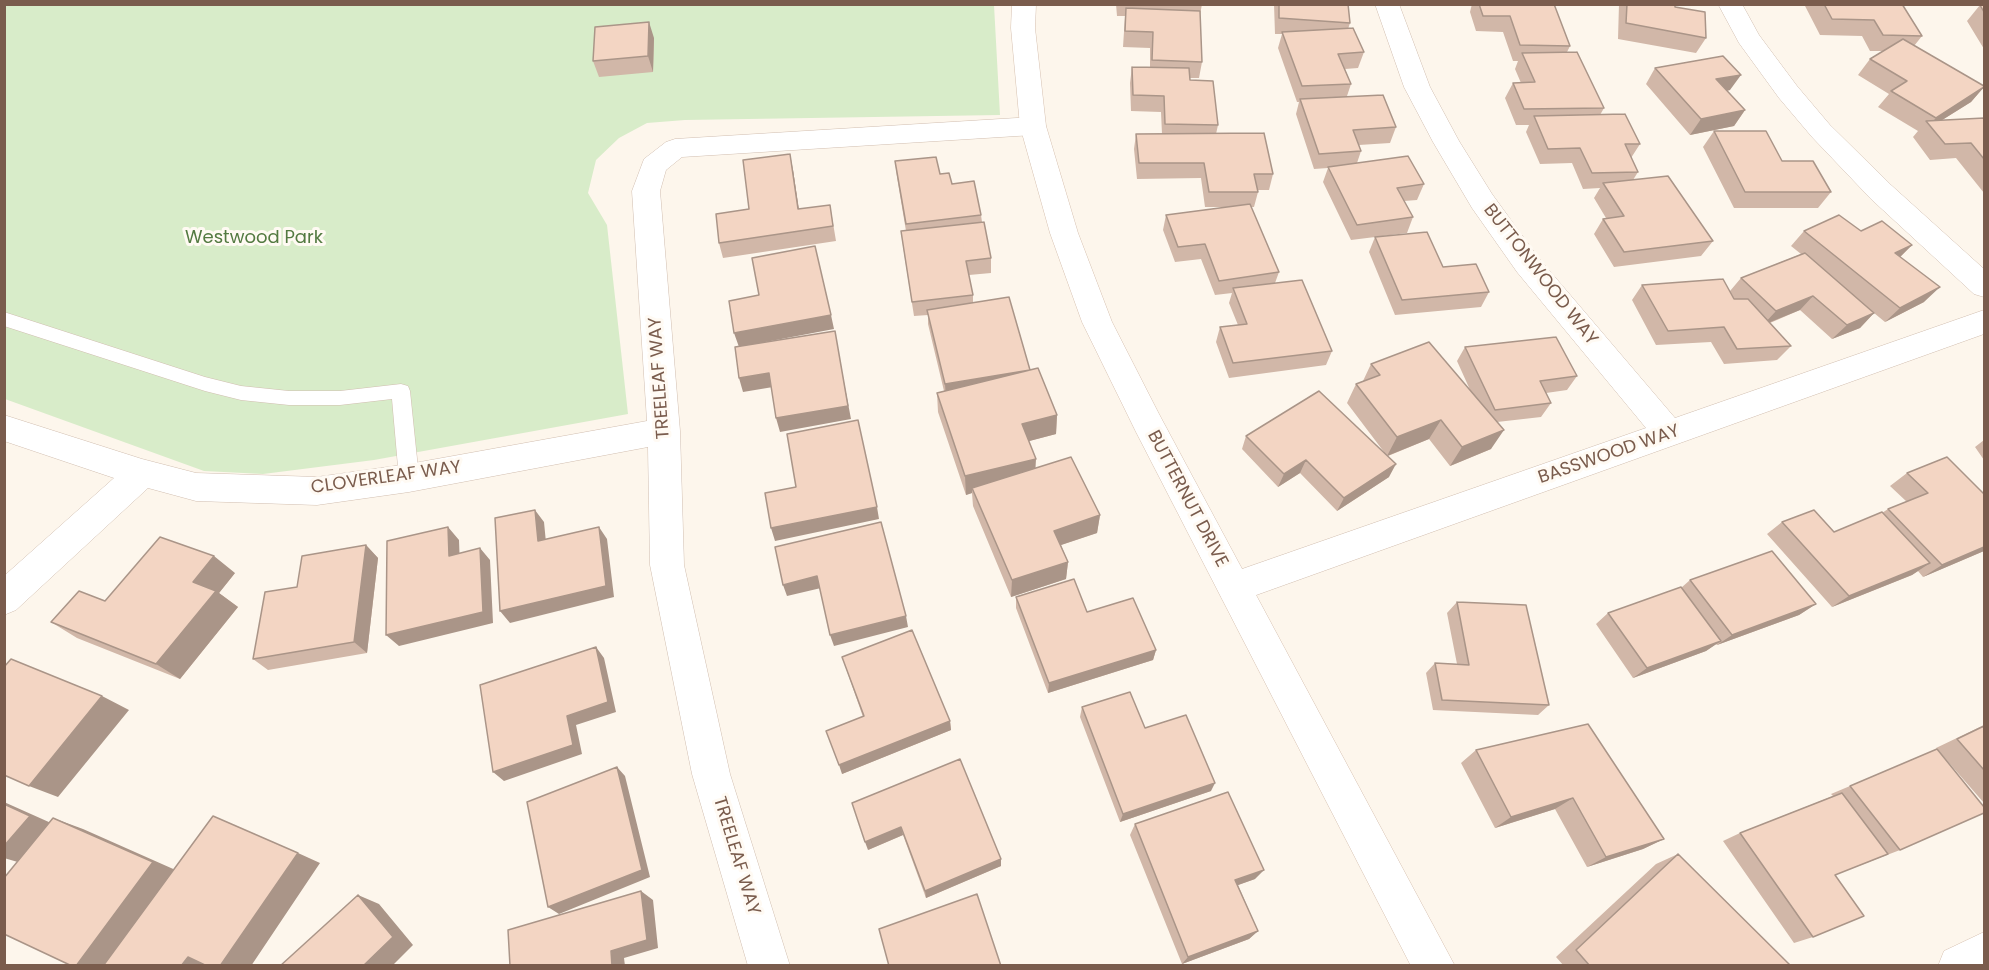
<!DOCTYPE html>
<style>
body{margin:0}
#map{position:relative;width:1989px;height:970px;overflow:hidden;background:#fdf6ec;font-family:Poppins,sans-serif}
canvas{display:block}
.frame{position:absolute;inset:0;border:6px solid #7a5c4d;pointer-events:none}
</style>
<div id="map">
<canvas width="1989" height="970"></canvas>
<div class="frame"></div>
</div>
<script>
const ctx = document.querySelector('canvas').getContext('2d');
ctx.lineJoin = 'round';
function paint(path, color) {
  ctx.fillStyle = color;
  ctx.fill(path, 'evenodd');
}
function shape(rows) {
  const path = new Path2D();
  for (const r of rows) {
    path.moveTo(r[0], r[1]);
    for (let i = 2; i < r.length; i += 2) path.lineTo(r[i], r[i + 1]);
  }
  return path;
}
function strokePath(path, color, width, dash) {
  ctx.strokeStyle = color;
  ctx.lineWidth = width;
  ctx.lineCap = dash ? 'butt' : 'round';
  ctx.setLineDash(dash || []);
  ctx.stroke(path);
}
function label(font, color, halo, rows, align = 'center') {
  ctx.font = font + ' Poppins,sans-serif';
  ctx.lineWidth = 6;
  ctx.setLineDash([]);
  ctx.textBaseline = 'middle';
  ctx.strokeStyle = halo;
  ctx.fillStyle = color;
  for (const [text, x, y, turn = 0] of rows) {
    ctx.save();
    ctx.translate(x, y);
    ctx.rotate((+turn || 0) * Math.PI / 180);
    ctx.textAlign = isNaN(turn) ? turn : align;
    if (halo) ctx.strokeText(text, 0, 0);
    ctx.fillText(text, 0, 0);
    ctx.restore();
  }
}
paint(shape([
 [4,5,994,5,1000,115,685,120,647,123,619,138,596,160,588,193,607,225,628,414,374,460,263,474,204,471,5,399]
]), '#d8ecc9');
const lane = shape([
 [4,312,205,377,241,386,289,391,340,391,401,384,408,386,410,391,419,478,416,484,409,486,402,484,399,478,392,399,340,405,289,405,241,400,205,391,4,326,4,312]
]);
const street = shape([
 [1375,4,1399,4,1430,87,1459,141,1492,194,1537,256,1675,418,1984,310,1984,334,1234,603,1222,598,1217,587,1222,576,1646,428,1517,272,1472,208,1433,142,1404,87,1375,4],
 [1718,4,1742,4,1759,35,1797,86,1830,125,1891,185,1984,269,1984,297,1974,294,1871,199,1812,137,1779,98,1739,43,1718,4],
 [1033,117,1042,120,1046,126,1042,132,1033,135,682,157,666,170,660,191,680,431,684,565,730,774,790,966,748,966,692,774,650,565,648,447,409,492,317,505,196,501,148,488,16,610,4,615,4,576,114,478,4,441,4,415,142,459,196,473,317,477,409,464,647,421,632,191,644,159,666,142,675,139,1033,117]
]);
const secondary = shape([
 [1012,4,1036,4,1035,28,1046,126,1078,233,1112,322,1159,414,1455,966,1411,966,1136,432,1082,322,1050,233,1020,126,1011,28,1012,4],
 [1984,932,1984,966,1938,966,1944,951,1984,932]
]);
strokePath(lane, '#d1beb0', 1);
strokePath(street, '#d1beb0', 1);
strokePath(secondary, '#d6c0b0', 1);
paint(lane, '#fff');
paint(street, '#fff');
paint(secondary, '#fff');
paint(shape([
 [1116,4,1202,4,1200,15,1202,62,1199,78,1190,78,1190,80,1218,125,1216,134,1273,174,1269,190,1257,190,1258,192,1254,207,1251,207,1279,272,1275,283,1332,351,1326,365,1229,378,1216,342,1220,327,1238,325,1229,303,1232,293,1215,295,1201,259,1175,262,1163,230,1166,215,1227,207,1205,207,1201,178,1137,179,1134,149,1136,134,1162,134,1161,112,1131,111,1130,83,1132,67,1150,67,1150,48,1123,47,1125,16,1117,16],
 [1274,4,1348,4,1350,23,1348,29,1364,52,1358,68,1345,69,1351,84,1347,96,1396,127,1390,143,1359,145,1361,151,1357,163,1424,184,1417,200,1404,201,1413,217,1407,233,1351,240,1323,182,1328,168,1314,169,1296,114,1299,102,1297,102,1278,48,1282,34,1275,34],
 [1472,4,1554,4,1570,46,1567,52,1604,108,1600,115,1640,144,1631,158,1638,172,1633,180,1713,241,1701,256,1614,267,1594,234,1603,219,1606,218,1594,198,1600,188,1583,189,1572,163,1540,164,1526,132,1529,125,1516,125,1505,98,1513,83,1521,83,1515,69,1518,61,1513,61,1503,32,1476,31,1470,12],
 [1619,4,1675,4,1675,7,1706,38,1696,53,1618,39],
 [1804,4,1902,4,1922,36,1914,46,1984,87,1971,102,1942,120,1984,118,1984,193,1956,158,1930,160,1913,137,1918,131,1878,107,1889,94,1858,75,1870,59,1883,51,1870,51,1862,36,1820,35],
 [1980,5,1984,5,1984,49,1967,21],
 [654,38,653,72,599,77,593,61],
 [1655,68,1730,90,1727,91,1745,110,1734,126,1690,135,1646,84],
 [1714,131,1831,192,1818,208,1734,208,1703,147],
 [895,161,940,174,952,184,981,215,982,222,991,258,991,273,969,275,973,295,973,303,1030,370,1057,415,1056,434,1029,441,1035,468,1100,515,1097,533,1061,545,1068,562,1066,579,1011,597,973,506,972,493,966,495,938,412,937,393,944,391,928,324,928,315,914,316,903,246,901,231,906,231,897,177],
 [793,170,799,209,830,205,836,241,723,258,719,243,749,209],
 [1804,231,1861,231,1912,245,1900,257,1924,302,1885,322,1874,313,1860,328,1832,339,1800,310,1770,323,1791,346,1777,360,1724,364,1711,342,1656,345,1632,300,1642,285,1730,291,1741,278,1801,254,1791,246],
 [1375,237,1443,267,1489,292,1481,307,1395,315,1369,252],
 [1465,347,1577,376,1567,390,1546,393,1551,403,1541,417,1497,422,1491,449,1450,466,1429,439,1388,456,1389,477,1337,511,1300,473,1278,487,1242,449,1246,436,1384,452,1347,403,1356,384,1363,381,1371,364,1471,392,1457,361],
 [1984,440,1984,460,1975,447],
 [1947,457,1984,551,1923,577,1918,571,1912,575,1832,607,1767,534,1782,522,1834,532,1882,513,1888,509,1907,502,1890,486,1907,473],
 [366,545,378,558,367,653,268,670,253,659,297,587],
 [235,573,219,593,238,607,180,679,77,638,51,622,105,601],
 [1690,580,1816,604,1799,615,1717,645,1716,644,1706,651,1633,678,1596,624,1608,613,1681,588],
 [1016,597,1087,612,1156,650,1153,660,1048,693,1016,608],
 [1457,602,1549,705,1538,715,1433,710,1426,673,1435,663,1457,664,1447,613],
 [842,657,950,721,951,730,842,774,863,717],
 [1082,707,1145,728,1211,791,1120,822,1080,717],
 [1984,725,1984,803,1936,748],
 [1476,750,1664,839,1643,849,1587,867,1555,809,1495,828,1461,763],
 [960,759,1001,866,926,898,903,835,868,850],
 [1850,786,1900,850,1835,875,1813,937,1794,943,1723,841,1740,833,1833,796,1831,794],
 [1135,824,1255,879,1238,885,1258,931,1249,939,1182,964,1130,835],
 [1678,854,1791,966,1564,966,1556,957,1656,864]
]), '#d1b7a8');
paint(shape([
 [649,22,654,38,653,72,648,56],
 [1741,75,1730,90,1706,95,1716,79],
 [1984,87,1971,102,1931,127,1929,125,1936,118],
 [1745,110,1734,126,1690,135,1701,119],
 [790,154,793,170,801,225,798,209],
 [1912,245,1897,260,1895,253],
 [1940,287,1924,302,1885,322,1900,308],
 [1813,296,1800,310,1763,325,1776,311],
 [1874,313,1860,328,1832,339,1847,325],
 [831,315,834,329,739,347,734,333],
 [837,345,851,419,780,432,776,418],
 [1030,370,946,398,945,384],
 [769,373,773,387,743,392,739,378],
 [1057,415,1056,434,1022,443,1022,424],
 [1441,420,1429,439,1387,456,1397,437],
 [1504,430,1491,449,1450,466,1462,447],
 [1036,459,1035,477,972,488,972,493,966,495,965,476],
 [1306,460,1300,473,1278,487,1284,474],
 [1396,464,1389,477,1337,511,1344,498],
 [877,507,879,519,775,541,771,528],
 [535,510,544,522,547,553,538,541],
 [1100,515,1097,533,1052,548,1054,531],
 [448,527,459,540,460,568,449,556],
 [599,527,607,539,614,597,510,623,500,611],
 [366,545,378,558,367,653,354,642],
 [1984,547,1984,551,1923,577,1942,565],
 [480,548,490,560,493,623,399,646,386,635],
 [214,556,235,573,219,593,238,607,180,679,156,664,193,582],
 [1068,562,1066,579,1011,597,1012,580],
 [1930,563,1912,575,1832,607,1849,596],
 [817,576,821,588,787,596,783,585],
 [1816,604,1799,615,1717,645,1732,635],
 [906,616,908,627,834,646,830,635],
 [1721,641,1706,651,1633,678,1647,668],
 [596,647,604,658,616,712,576,725,582,754,504,781,493,772,567,716],
 [1156,650,1153,660,1048,693,1049,683],
 [102,696,129,710,58,797,29,786],
 [950,721,951,730,842,774,839,765],
 [617,767,625,776,650,877,559,914,548,907],
 [1215,783,1211,791,1120,822,1123,814],
 [1573,798,1555,809,1495,828,1511,817],
 [4,802,60,827,28,865,4,858],
 [53,818,83,829,180,872,112,966,76,966],
 [901,827,903,835,868,850,865,842],
 [1664,839,1643,849,1587,867,1606,857],
 [298,853,320,863,251,966,220,966],
 [1001,859,1001,866,926,898,925,891],
 [1264,870,1255,879,1227,889,1235,880],
 [641,891,653,900,658,948,624,958,625,966,612,966,611,951],
 [358,895,379,904,413,945,392,966,363,966],
 [1258,931,1249,939,1182,964,1188,957],
 [188,957,213,966,181,966]
]), '#aa9588');
const building = shape([
 [1279,4,1348,4,1350,23,1279,18,1279,4],
 [1479,4,1554,4,1570,46,1520,45,1510,16,1483,16,1479,4],
 [1627,4,1675,4,1675,7,1705,12,1706,38,1626,23,1627,4],
 [1824,4,1902,4,1922,36,1883,35,1874,20,1832,19,1824,4],
 [1980,5,1984,5,1984,12,1980,5],
 [1126,8,1200,11,1202,62,1152,60,1153,32,1125,31,1126,8],
 [649,22,648,56,593,61,595,27,649,22],
 [1353,28,1364,52,1338,54,1351,84,1302,86,1282,32,1353,28],
 [1903,39,1984,86,1984,87,1936,118,1891,91,1907,81,1870,59,1903,39],
 [1577,52,1604,108,1524,109,1513,83,1535,82,1522,53,1577,52],
 [1723,56,1741,75,1716,79,1745,110,1701,119,1655,68,1723,56],
 [1132,67,1189,68,1190,80,1213,81,1218,125,1165,124,1164,96,1133,95,1132,67],
 [1383,95,1396,127,1353,130,1361,151,1319,154,1300,99,1383,95],
 [1625,114,1640,144,1625,144,1638,172,1592,173,1580,148,1548,149,1534,116,1625,114],
 [1984,118,1984,159,1971,143,1945,144,1926,121,1984,118],
 [1714,131,1766,131,1782,161,1813,161,1831,192,1745,192,1714,131],
 [1264,133,1273,174,1254,174,1258,192,1209,192,1204,163,1139,163,1136,134,1264,133],
 [790,154,798,209,830,205,833,226,719,243,716,214,749,209,743,160,790,154],
 [1408,156,1424,184,1397,188,1413,217,1357,225,1328,167,1408,156],
 [936,157,940,174,949,173,952,184,974,181,981,215,906,224,895,161,936,157],
 [1668,176,1713,241,1624,252,1603,219,1624,216,1603,183,1668,176],
 [1250,204,1279,272,1219,281,1205,244,1178,247,1166,215,1250,204],
 [1839,215,1861,231,1882,221,1912,245,1895,253,1940,287,1900,308,1804,231,1839,215],
 [984,222,991,258,966,261,973,295,912,302,901,231,984,222],
 [1427,232,1443,267,1476,264,1489,292,1402,300,1375,237,1427,232],
 [815,246,831,315,734,333,729,301,759,295,752,258,815,246],
 [1805,253,1874,313,1847,325,1813,296,1776,311,1741,278,1805,253],
 [1723,279,1734,299,1748,299,1791,346,1737,349,1724,327,1668,331,1642,285,1723,279],
 [1302,280,1332,351,1233,363,1220,327,1247,324,1233,288,1302,280],
 [1009,297,1030,370,945,384,927,310,1009,297],
 [835,331,848,406,776,418,769,373,739,378,735,347,835,331],
 [1556,337,1577,376,1540,381,1551,403,1495,410,1465,347,1556,337],
 [1429,342,1504,430,1462,447,1441,420,1397,437,1356,384,1380,375,1371,364,1429,342],
 [1038,368,1057,415,1022,424,1036,459,965,476,937,393,1038,368],
 [1319,391,1396,464,1344,498,1306,460,1284,474,1246,436,1319,391],
 [858,420,877,507,771,528,765,493,796,487,787,434,858,420],
 [1071,457,1100,515,1054,531,1068,562,1012,580,972,488,1071,457],
 [1947,457,1984,494,1984,547,1942,565,1888,509,1928,493,1907,473,1947,457],
 [535,510,538,541,599,527,606,586,500,611,495,518,535,510],
 [1814,510,1834,532,1882,512,1930,563,1849,596,1782,522,1814,510],
 [881,522,906,616,830,635,817,576,783,585,775,547,881,522],
 [448,527,449,556,480,548,483,612,386,635,387,541,448,527],
 [160,537,214,556,193,582,216,591,156,664,51,622,79,591,105,601,160,537],
 [366,545,354,642,253,659,265,592,297,587,302,556,366,545],
 [1772,551,1816,604,1732,635,1690,580,1772,551],
 [1074,579,1087,612,1133,598,1156,650,1049,683,1016,597,1074,579],
 [1681,587,1721,641,1647,668,1608,613,1681,587],
 [1457,602,1526,605,1549,705,1442,700,1435,663,1469,665,1457,602],
 [912,630,950,721,839,765,826,731,864,716,842,657,912,630],
 [596,647,608,702,567,716,573,745,493,772,480,685,596,647],
 [11,659,102,696,29,786,4,775,4,667,11,659],
 [1130,692,1145,728,1186,715,1215,783,1123,814,1082,707,1130,692],
 [1588,724,1664,839,1606,857,1573,798,1511,817,1476,750,1588,724],
 [1984,726,1984,770,1957,739,1984,726],
 [1937,749,1984,807,1984,813,1900,850,1850,786,1937,749],
 [960,759,1001,859,925,891,901,827,865,842,852,803,960,759],
 [617,767,642,870,548,907,527,802,617,767],
 [1228,792,1264,870,1235,880,1258,931,1188,957,1135,824,1228,792],
 [1842,793,1888,854,1835,875,1864,916,1813,937,1740,833,1842,793],
 [4,804,30,816,4,846,4,804],
 [213,816,298,853,220,966,207,966,188,957,181,966,103,966,213,816],
 [53,818,153,862,76,966,72,966,4,934,4,878,53,818],
 [1678,854,1791,966,1590,966,1576,950,1678,854],
 [641,891,647,940,611,951,612,966,510,966,508,930,641,891],
 [977,894,1001,966,889,966,879,929,977,894],
 [358,895,393,937,363,966,280,966,358,895]
]);
paint(building, '#f3d5c3');
strokePath(building, '#aa9588', 1.5);
label('18px', '#537a41', '#fffaf3', [
 ["Westwood Park",254,238]
]);
label('18px', '#7a5c4d', '#fffaf3', [
 ["BUTTONWOOD WAY",1540,275,52],
 ["TREELEAF WAY",660,378,-94],
 ["BASSWOOD WAY",1609,455,-19],
 ["CLOVERLEAF WAY",386,478,-8],
 ["BUTTERNUT DRIVE",1187,499,62],
 ["TREELEAF WAY",736,856,73]
]);
</script>
